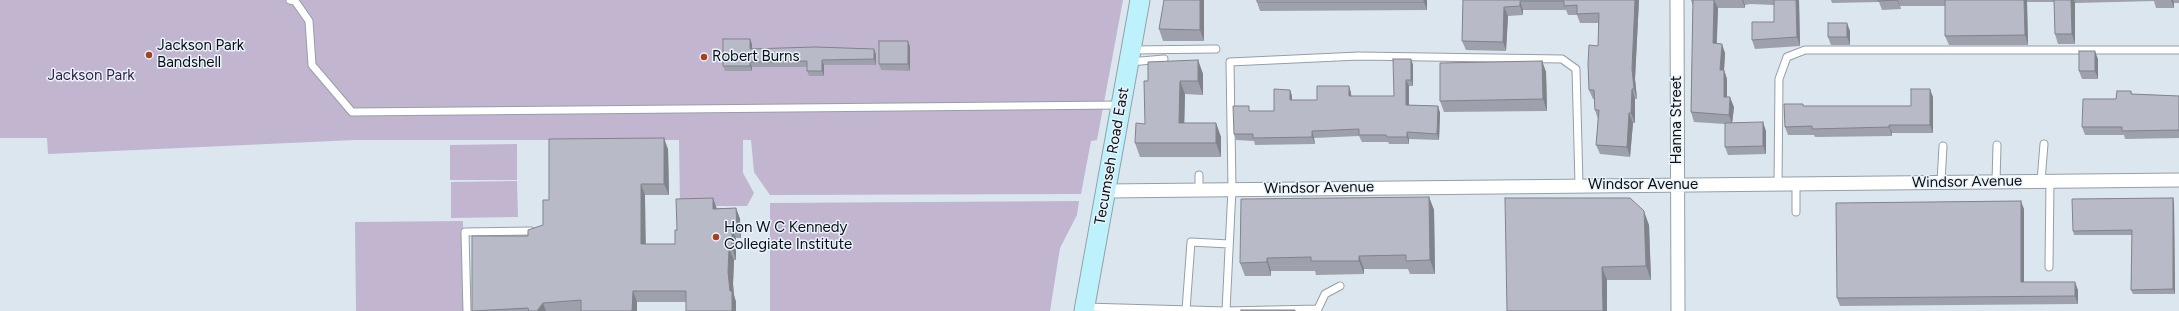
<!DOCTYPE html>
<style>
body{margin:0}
canvas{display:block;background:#dbe6ef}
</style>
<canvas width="2179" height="311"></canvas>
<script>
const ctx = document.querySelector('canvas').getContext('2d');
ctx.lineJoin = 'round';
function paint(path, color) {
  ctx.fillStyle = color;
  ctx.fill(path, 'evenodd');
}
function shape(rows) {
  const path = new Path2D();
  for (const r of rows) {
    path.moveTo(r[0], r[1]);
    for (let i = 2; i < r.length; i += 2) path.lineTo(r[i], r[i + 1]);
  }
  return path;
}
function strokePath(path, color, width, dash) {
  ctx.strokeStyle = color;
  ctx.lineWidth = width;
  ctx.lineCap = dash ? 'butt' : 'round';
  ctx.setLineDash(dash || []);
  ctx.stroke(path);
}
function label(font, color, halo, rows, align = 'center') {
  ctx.font = font + ' Figtree,sans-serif';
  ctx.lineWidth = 3;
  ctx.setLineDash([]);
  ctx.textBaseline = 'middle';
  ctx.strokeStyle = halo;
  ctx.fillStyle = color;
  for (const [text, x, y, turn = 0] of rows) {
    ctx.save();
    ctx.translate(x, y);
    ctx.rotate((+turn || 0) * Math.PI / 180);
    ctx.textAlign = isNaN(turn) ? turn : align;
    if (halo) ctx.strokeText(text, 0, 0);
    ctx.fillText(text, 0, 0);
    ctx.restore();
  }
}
paint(shape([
 [0,0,1123,0,1097,140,1091,141,1081,194,770,195,754,172,751,140,743,140,743,173,754,193,747,206,680,206,679,140,355,140,48,154,47,138,0,138],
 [517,144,517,180,450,180,450,145],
 [517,181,518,217,451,218,451,182],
 [1079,201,1077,215,1060,248,1050,311,770,311,770,203],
 [463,221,463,311,356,311,355,222]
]), '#c2b5d0');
const service = shape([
 [290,0,295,1,309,21,312,65,352,112,1121,105],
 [1131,50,1216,49],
 [1129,62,1164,59],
 [2041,181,2044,144],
 [1941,182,1943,146],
 [1996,182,1997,145],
 [1778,184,1779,79,1787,57,1805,50,2179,50],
 [1796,184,1796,212],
 [1199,189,1199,175],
 [2049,267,2050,181],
 [1085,307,1226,311,1317,309],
 [1186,310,1191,242,1229,244],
 [467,311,465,232,531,231],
 [1226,311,1232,189,1230,62,1359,56,1562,59,1576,69,1579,185],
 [1317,311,1325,294,1340,286]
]);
const minor = shape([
 [1677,0,1678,311],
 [1106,191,2179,180]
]);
const secondary = shape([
 [1084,311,1140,0]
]);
strokePath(service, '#959fa7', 9);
strokePath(minor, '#959fa7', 15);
strokePath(secondary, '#959fa7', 21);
strokePath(service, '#fff', 7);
strokePath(minor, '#fff', 13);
strokePath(secondary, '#bdf1fb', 19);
paint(shape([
 [1204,0,1204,41,1163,41,1159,29],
 [1257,0,1427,0,1427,10,1260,11,1257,2],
 [1463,0,1639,0,1635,79,1637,99,1635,99,1635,123,1633,123,1630,157,1600,154,1596,145,1598,119,1595,110,1594,99,1593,99,1589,90,1598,46,1598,23,1580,23,1577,15,1568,15,1566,10,1523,10,1523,15,1508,16,1506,51,1466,50,1462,41],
 [1691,0,1799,0,1800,46,1755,49,1752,40,1774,22,1774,5,1750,4,1745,5,1745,8,1718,8,1717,43,1725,53,1724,70,1727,79,1727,97,1734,107,1732,123,1766,131,1766,154,1728,155,1725,147,1725,124,1694,122,1691,112,1693,6],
 [1831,0,2179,0,2179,3,2174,3,2174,8,2156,8,2154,1,2075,3,2075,44,2058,44,2055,34,2055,4,2054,2,2027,2,2028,45,1949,45,1945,36,1945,6,1900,6,1901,9,1882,10,1879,2,1832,3],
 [1850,31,1850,45,1831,45,1828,37],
 [750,39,752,44,752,49,876,54,876,65,824,65,824,76,809,76,807,71,807,67,752,67,752,71,725,71,723,66],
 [908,41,910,47,910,71,881,70,879,64],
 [1411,59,1413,65,1413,86,1409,86,1409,105,1438,106,1440,113,1439,140,1409,139,1409,144,1389,144,1388,142,1362,142,1359,136,1314,138,1315,144,1255,145,1254,141,1236,140,1234,134,1251,111,1274,111,1290,90,1292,96,1292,100,1317,100,1349,86,1351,93,1351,96,1394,96],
 [2098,59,2098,79,2082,79,2079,71],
 [1198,60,1203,74,1203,95,1185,94,1184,123,1216,123,1221,137,1221,157,1140,157,1135,143,1145,124,1148,81],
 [1542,61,1546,72,1547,111,1444,112,1440,101],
 [2131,91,2132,94,2179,96,2179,138,2125,139,2124,135,2085,135,2082,127,2116,99],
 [1933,97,1933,133,1892,133,1892,136,1815,137,1814,135,1788,135,1785,127,1804,106,1911,106],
 [668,149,669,195,645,195,645,244,675,244,677,230,713,198,716,208,736,208,740,219,741,238,736,238,736,260,734,260,733,284,734,295,736,302,637,302,637,311,472,311,528,236,543,225,549,200],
 [1429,197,1434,210,1435,274,1410,274,1408,269,1364,269,1364,274,1316,275,1315,271,1271,271,1271,276,1245,276,1240,263],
 [2174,202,2175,294,2133,294,2131,290,2132,235,2074,235,2073,231],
 [2024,209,2024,282,2078,290,2078,304,1840,306,1837,298],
 [1649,225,1651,280,1607,280,1607,311,1507,311]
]), '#9ea1ab');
paint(shape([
 [1200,0,1204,0,1204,41,1200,30],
 [1424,0,1427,0,1427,10,1424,2],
 [1635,0,1639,0,1635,79,1637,99,1634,89,1632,69],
 [1714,0,1718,8,1716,53,1713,43],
 [1742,0,1743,0,1745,5,1745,8],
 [1796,0,1799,0,1800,46,1797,37],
 [1897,0,1898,0,1901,9],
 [2024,0,2027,0,2027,2,2028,45,2025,35],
 [2071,0,2074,0,2075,3,2075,44,2072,34],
 [2171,0,2173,0,2174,3,2174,8],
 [1520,1,1523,10,1523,15,1520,6],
 [1504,7,1508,16,1506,51,1503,42],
 [1847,23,1850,31,1850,45,1847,37],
 [750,39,752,44,752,54,750,49],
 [908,41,910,47,910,71,908,64],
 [1722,44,1725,53,1724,70,1727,79,1727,106,1724,97,1720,70],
 [874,49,876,54,876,65,874,59],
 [2095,51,2098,59,2098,79,2095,71],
 [1411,59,1413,65,1413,86,1411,80],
 [822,60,824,65,824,76,822,71],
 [1198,60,1203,74,1203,95,1198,81],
 [1542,61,1546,72,1547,111,1543,99],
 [750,62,752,67,752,71,750,66],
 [1406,80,1409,86,1409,112,1406,105],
 [1180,81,1185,94,1184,136,1179,123],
 [1349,86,1351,93,1352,103,1349,96],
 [1632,89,1635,99,1635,123,1631,113],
 [1930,89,1933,97,1933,133,1930,125],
 [1290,90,1292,96,1292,107,1290,100],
 [1730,97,1734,107,1732,124,1729,115],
 [1438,106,1440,113,1439,140,1437,134],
 [1629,113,1633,123,1630,157,1627,147],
 [1763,122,1766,131,1766,154,1763,146],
 [1216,123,1221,137,1221,157,1216,143],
 [1889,125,1892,133,1892,136,1889,127],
 [1312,131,1314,138,1315,144,1312,137],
 [1407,132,1409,139,1409,144,1407,137],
 [664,138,668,149,669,195,664,184],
 [641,184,645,195,646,255,641,244],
 [1429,197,1434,210,1435,274,1430,260],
 [713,198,717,209,713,209],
 [2173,198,2174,202,2175,294,2173,289],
 [2021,201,2024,209,2024,290,2021,282],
 [736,208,740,219,741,238,737,227],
 [1644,211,1649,225,1651,280,1646,266],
 [732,227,736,238,736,260,732,248],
 [729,248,734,260,733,284,734,295,736,302,736,311,732,311,728,272],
 [1359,256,1364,269,1364,274,1359,261],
 [1267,258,1271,271,1271,276,1267,262],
 [1602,267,1607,280,1607,311,1603,311],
 [2075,282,2078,290,2078,304,2075,296],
 [633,291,637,302,637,311,632,311],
 [543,303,546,311,537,311]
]), '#81838b');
const building = shape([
 [1164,0,1200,0,1200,30,1159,29,1164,0],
 [1257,0,1424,0,1424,2,1257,2,1257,0],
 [1463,0,1635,0,1632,69,1634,89,1632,89,1631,113,1629,113,1627,147,1596,145,1599,110,1595,110,1594,90,1589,90,1588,64,1589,45,1598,46,1599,13,1577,14,1577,5,1564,6,1564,1,1520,1,1520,6,1504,7,1503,42,1462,41,1463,0],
 [1693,0,1714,0,1713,43,1722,44,1720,70,1724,70,1724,97,1730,97,1729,115,1691,112,1693,0],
 [1774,0,1796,0,1797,37,1752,40,1752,22,1774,22,1774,0],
 [1878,0,1897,0,1878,1,1878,0],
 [1945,0,2024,0,2025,35,1945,36,1945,0],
 [2054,0,2071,0,2072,34,2055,34,2054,0],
 [1828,23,1847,23,1847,37,1828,37,1828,23],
 [723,39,750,39,750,49,815,47,874,49,874,59,822,60,822,71,807,71,807,61,750,62,750,66,723,66,723,39],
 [879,41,908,41,908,64,879,64,879,41],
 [2079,51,2095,51,2095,71,2079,71,2079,51],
 [1393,59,1411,59,1411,80,1406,80,1406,105,1438,106,1437,134,1407,132,1407,137,1387,137,1386,135,1359,135,1359,129,1312,131,1312,137,1253,138,1253,134,1234,134,1233,106,1249,106,1249,111,1274,111,1274,89,1290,90,1290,100,1317,100,1317,86,1349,86,1349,96,1394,96,1393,59],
 [1198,60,1198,81,1180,81,1179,123,1216,123,1216,143,1135,143,1136,123,1145,124,1144,81,1148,81,1148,62,1198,60],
 [1542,61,1543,99,1440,101,1440,63,1542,61],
 [1911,89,1930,89,1930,125,1889,125,1889,127,1812,129,1812,126,1785,127,1784,104,1803,104,1803,106,1911,106,1911,89],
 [2117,91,2131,91,2131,94,2179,96,2179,130,2122,131,2122,127,2082,127,2083,99,2116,99,2117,91],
 [1763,122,1763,146,1725,147,1725,123,1763,122],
 [664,138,664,184,641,184,641,244,675,244,675,230,677,230,676,199,713,198,713,209,736,208,737,227,732,227,732,248,729,248,728,272,730,291,732,291,732,311,686,311,686,291,633,291,632,311,581,311,581,300,543,303,537,311,529,311,528,308,472,311,472,236,528,236,528,230,543,225,543,200,549,200,549,139,664,138],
 [1429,197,1430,260,1406,261,1406,255,1359,256,1359,261,1311,261,1311,257,1267,258,1267,262,1240,263,1241,199,1429,197],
 [1505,198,1630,198,1644,211,1646,266,1602,267,1603,311,1507,311,1505,198],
 [2173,198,2173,289,2131,290,2132,230,2073,231,2072,199,2173,198],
 [2021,201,2021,282,2075,282,2075,296,1837,298,1836,203,2021,201],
 [1241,310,1295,310,1295,311,1241,311,1241,310]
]);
paint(building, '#b8bbc7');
strokePath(building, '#81838b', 1);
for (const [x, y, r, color] of [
 [149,55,4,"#a73f21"],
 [704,57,4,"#a73f21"],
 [716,237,4,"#a73f21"]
]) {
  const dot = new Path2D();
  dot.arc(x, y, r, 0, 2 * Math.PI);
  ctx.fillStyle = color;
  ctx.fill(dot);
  strokePath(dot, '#e9f3fc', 1.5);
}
label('15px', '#0c0f12', '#e9f3fc', [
 ["Jackson Park",157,46],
 ["Bandshell",157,63],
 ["Robert Burns",712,57],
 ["Hon W C Kennedy",724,228],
 ["Collegiate Institute",724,245]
], 'left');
label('15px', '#321e45', '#e9f3fc', [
 ["Jackson Park",91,76]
]);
label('15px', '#0c0f12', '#e9f3fc', [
 ["Hanna Street",1677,120,-90],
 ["Tecumseh Road East",1112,156,-80],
 ["Windsor Avenue",1967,182,-1],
 ["Windsor Avenue",1643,185],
 ["Windsor Avenue",1319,188,-1]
]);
</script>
